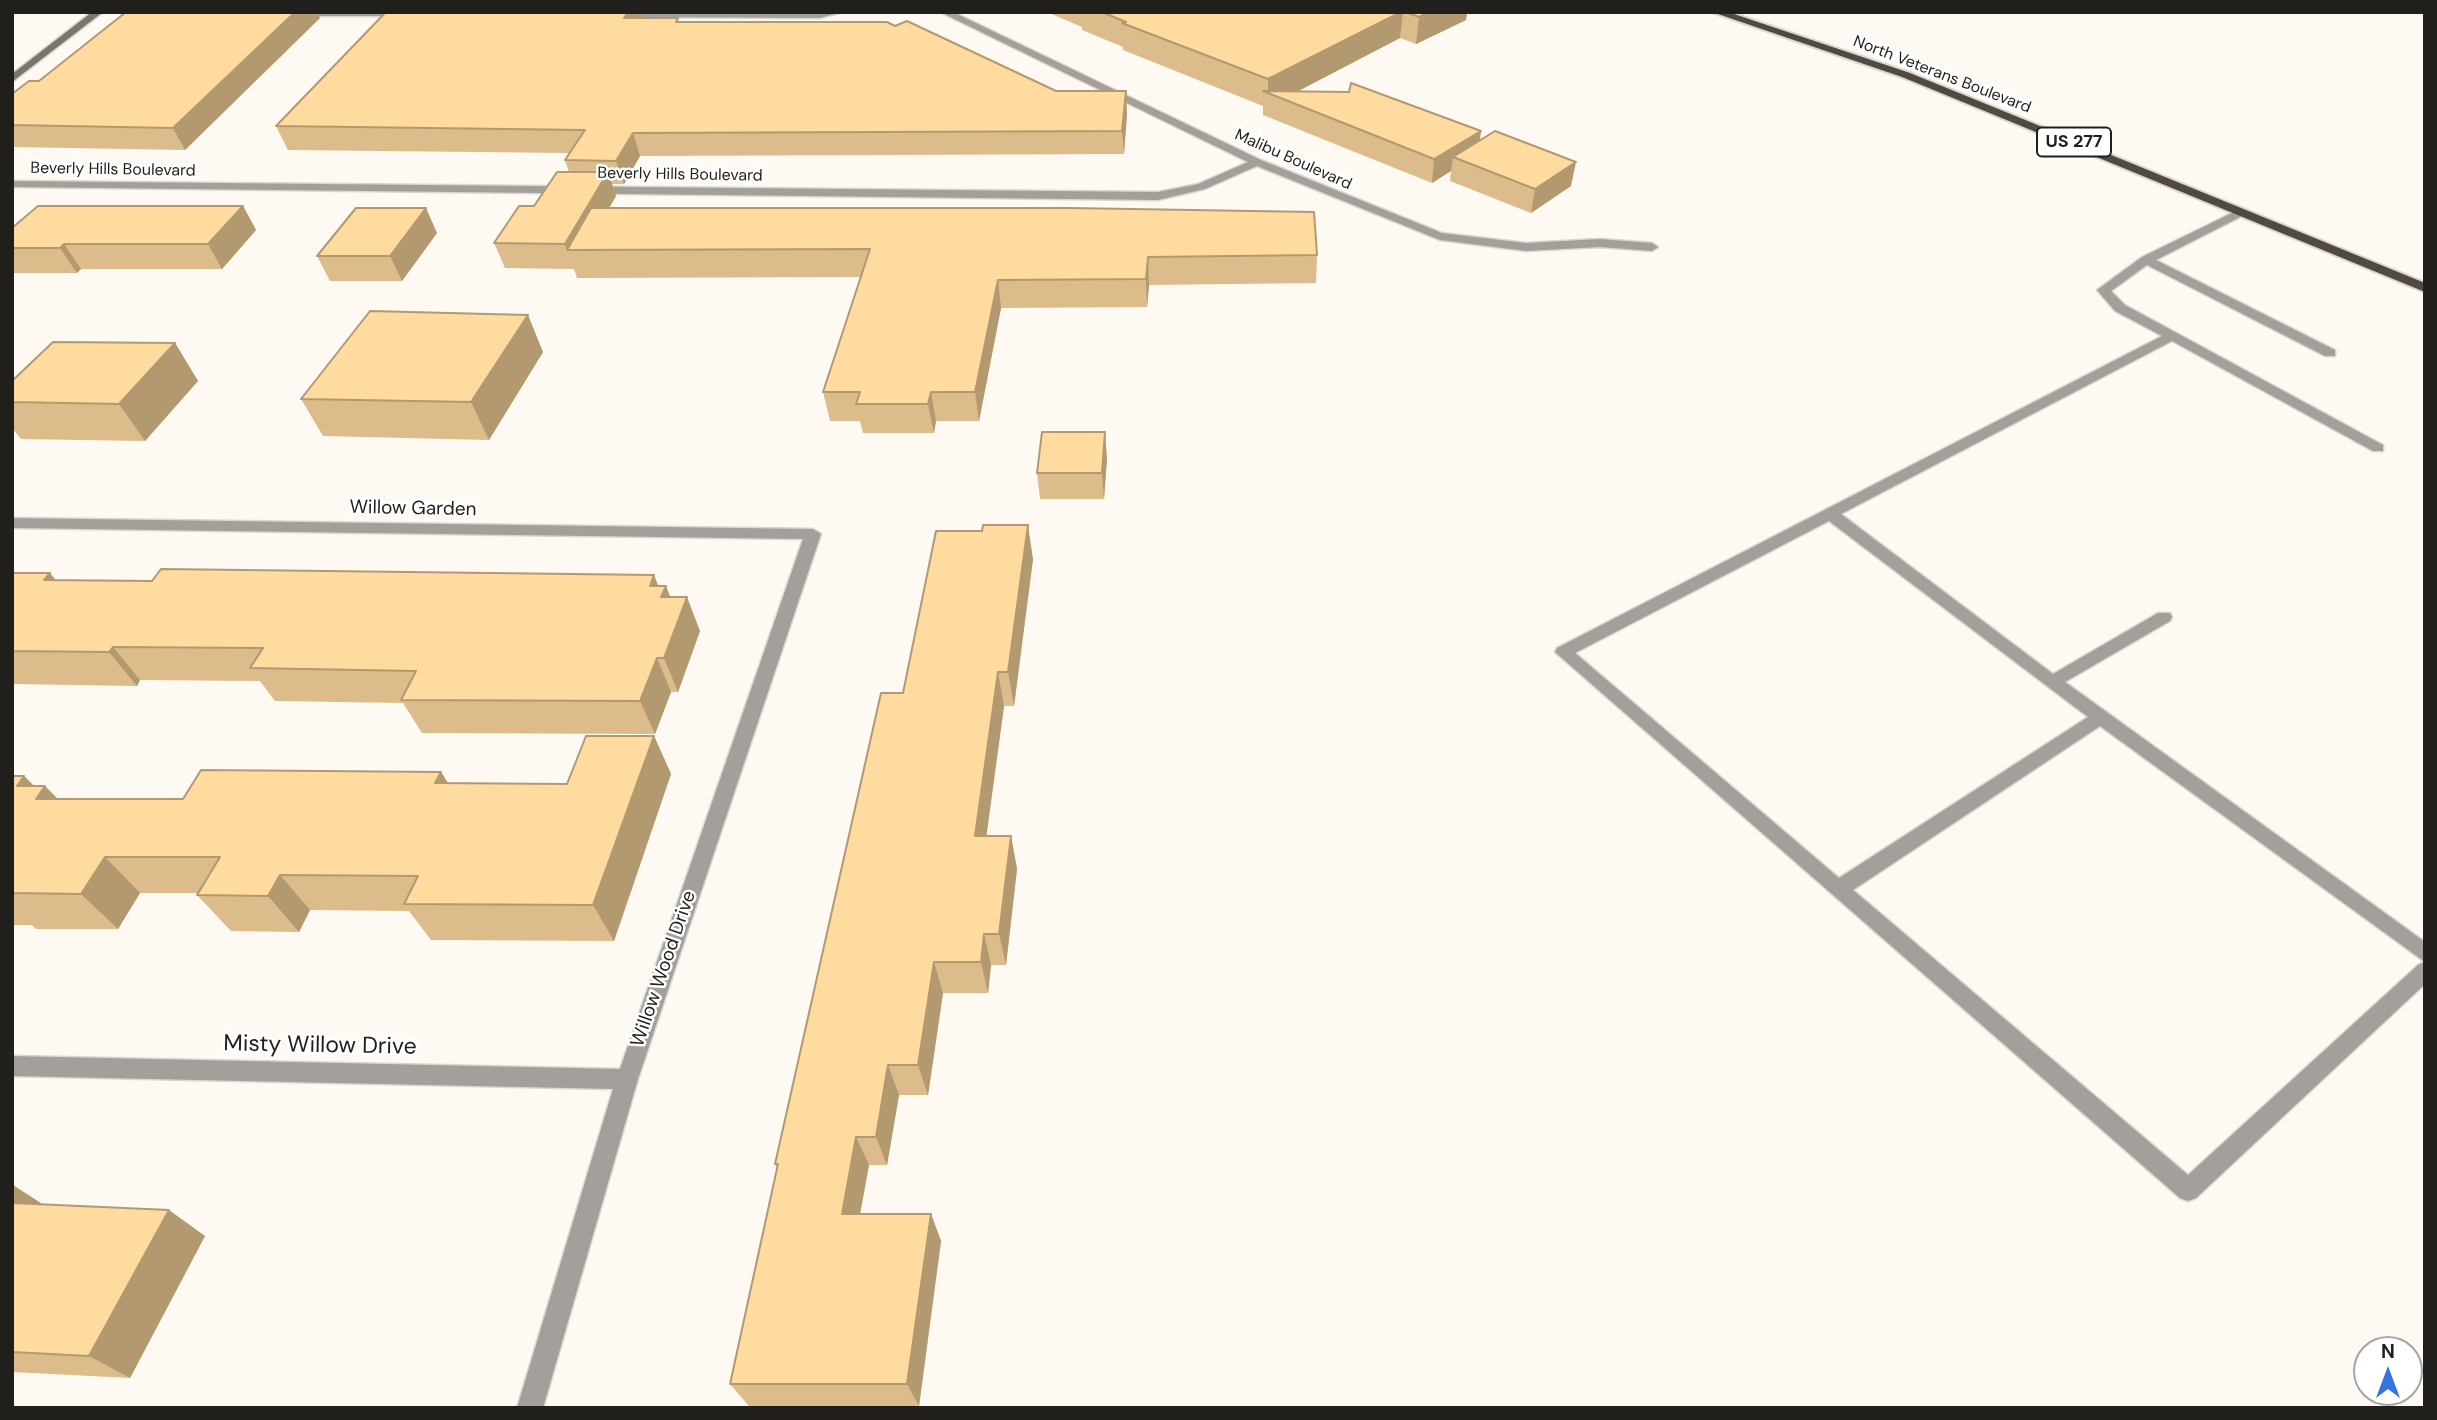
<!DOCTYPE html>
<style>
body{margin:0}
#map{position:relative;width:2437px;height:1420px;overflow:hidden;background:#fefaf3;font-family:"DM Sans",sans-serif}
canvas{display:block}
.frame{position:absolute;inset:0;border:14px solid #211f1b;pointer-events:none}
.north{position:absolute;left:2353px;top:1336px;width:70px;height:70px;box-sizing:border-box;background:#fff;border:2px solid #a6a5a4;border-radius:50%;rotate:0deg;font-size:19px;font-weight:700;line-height:28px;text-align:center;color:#211f1b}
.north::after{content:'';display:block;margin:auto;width:24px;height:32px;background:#3374e2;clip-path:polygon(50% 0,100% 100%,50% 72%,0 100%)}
</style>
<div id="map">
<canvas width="2437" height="1420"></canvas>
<div class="frame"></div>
<div class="north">N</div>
</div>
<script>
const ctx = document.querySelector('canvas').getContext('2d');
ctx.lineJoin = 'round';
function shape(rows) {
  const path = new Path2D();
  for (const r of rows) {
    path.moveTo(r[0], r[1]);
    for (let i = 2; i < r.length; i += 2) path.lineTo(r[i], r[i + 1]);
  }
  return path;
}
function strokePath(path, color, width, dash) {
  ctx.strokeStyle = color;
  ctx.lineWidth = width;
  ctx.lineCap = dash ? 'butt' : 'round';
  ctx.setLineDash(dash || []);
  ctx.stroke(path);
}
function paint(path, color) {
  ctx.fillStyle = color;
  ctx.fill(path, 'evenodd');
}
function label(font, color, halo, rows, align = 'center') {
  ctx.font = font + ' "DM Sans",sans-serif';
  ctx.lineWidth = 5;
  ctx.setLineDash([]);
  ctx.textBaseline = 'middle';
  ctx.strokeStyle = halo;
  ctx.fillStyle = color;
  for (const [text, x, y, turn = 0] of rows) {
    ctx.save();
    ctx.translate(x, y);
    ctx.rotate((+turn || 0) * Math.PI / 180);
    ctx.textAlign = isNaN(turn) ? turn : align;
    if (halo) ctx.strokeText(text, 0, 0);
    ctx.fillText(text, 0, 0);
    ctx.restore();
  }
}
const service = shape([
 [2240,209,2250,212,2156,260,2335,350,2335,356,2325,356,2147,265,2111,291,2125,305,2383,445,2383,451,2373,451,2172,341,1841,514,2053,674,2158,613,2170,613,2172,617,2170,621,2065,682,2425,942,2425,962,2100,726,1853,890,2188,1175,2418,965,2425,962,2425,984,2196,1198,2188,1201,2180,1198,1555,652,1557,648,2162,336,2115,311,2097,290,2142,257,2240,209],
 [1829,521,2088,717,1839,878,1575,653,1829,521]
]);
const minor = shape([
 [292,12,412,12,413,13,408,16,296,16,292,12],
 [617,12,843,12,820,18,621,17,617,12],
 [940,12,953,12,1261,160,1442,233,1526,243,1600,239,1652,243,1658,247,1652,251,1600,247,1526,251,1440,240,1257,166,1205,189,1158,200,12,187,12,181,1158,192,1198,184,1248,162,940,12],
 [12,518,813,529,821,534,638,1079,543,1408,517,1408,613,1089,12,1076,12,1056,620,1069,803,539,12,528,12,518]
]);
const secondary = shape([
 [92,12,103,12,12,82,12,74,92,12]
]);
const trunk = shape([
 [1712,12,1728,12,1910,73,2425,283,2425,292,1902,77,1712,12]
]);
strokePath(service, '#dbd7d0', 3);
strokePath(minor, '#dbd7d0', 3);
strokePath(secondary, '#dbd7d0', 3);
strokePath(trunk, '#dbd7d0', 4);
paint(service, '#a3a09c');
paint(minor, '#a3a09c');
paint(secondary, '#7a756f');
paint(trunk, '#504a42');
paint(shape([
 [126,12,317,12,320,18,185,150,12,147,12,94,39,81],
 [1047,12,1467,12,1466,20,1416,44,1400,38,1298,91,1480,140,1571,186,1531,213,1450,181,1451,171,1432,183,1263,115,1263,106,1123,50,1123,47,1082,30,1082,27],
 [645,18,678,18,679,22,895,26,1056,91,1127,114,1124,154,640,156,624,184,612,184,616,196,609,208,1317,255,1316,283,1149,285,1147,307,1001,308,979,421,936,421,934,433,863,433,860,421,830,421,823,392,861,277,577,278,574,269,505,268,494,243,569,172,565,160,570,153,288,150,276,126],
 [243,206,256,230,222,269,81,269,77,273,12,273,12,228],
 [437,233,402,281,330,281,317,256],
 [175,343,198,381,145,441,21,439,12,428,12,381],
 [543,352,489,440,323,436,301,399],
 [1107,458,1104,499,1040,499,1037,473],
 [982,531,1033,559,1014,706,1004,706,986,836,1011,836,1017,869,1006,965,991,965,988,993,943,993,928,1095,899,1095,887,1165,869,1165,860,1214,931,1214,941,1241,919,1406,749,1406,730,1384,777,1168,775,1164,903,693],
 [12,573,56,580,659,586,700,631,678,692,671,692,655,734,422,733,403,703,275,701,260,681,140,680,137,686,12,684],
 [654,736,671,774,614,941,431,940,409,911,310,910,299,932,231,931,197,895,199,893,140,893,118,929,36,929,32,925,12,925,12,776,24,776,34,786,58,799,183,799,441,772,448,783,567,784],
 [12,1185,42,1204,205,1236,130,1378,12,1372]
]), '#dbbc8a');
paint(shape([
 [295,12,317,12,320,18,185,150,173,128],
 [628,12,643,12,645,20,624,18],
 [1401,12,1403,12,1400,38,1283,99,1268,93,1268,79],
 [1429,12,1467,12,1466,20,1416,44,1419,17],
 [1126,91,1127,114,1124,154,1122,131],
 [1481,131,1478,155,1453,157,1451,171,1432,183,1434,159],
 [633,133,640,156,624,184,616,161],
 [1576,162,1571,186,1531,213,1535,189],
 [608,172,616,196,585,250,567,250,565,244],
 [243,206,256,230,222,269,208,244],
 [426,208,437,233,402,281,390,256],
 [64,244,81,269,77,273,60,248],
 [1148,257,1149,285,1147,307,1146,279],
 [998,280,1001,308,979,421,975,392],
 [528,315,543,352,489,440,471,402],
 [175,343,198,381,145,441,119,404],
 [931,392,936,421,934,433,928,404],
 [1105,432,1107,458,1104,499,1102,473],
 [1028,525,1033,559,1014,706,1008,672],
 [50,573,78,607,44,580],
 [654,575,662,595,666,586,679,619,650,586],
 [687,597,700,631,678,692,664,658],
 [113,647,140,680,137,686,109,652],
 [657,658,671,692,655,734,640,701],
 [998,672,1004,706,982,869,975,836],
 [654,736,671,774,614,941,593,905],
 [441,772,464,809,435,783],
 [24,776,40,792,45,786,81,822,72,835,17,786],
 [1011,836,1017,869,1006,965,999,934],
 [105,857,140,893,118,929,81,894],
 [280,875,310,910,299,932,268,896],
 [984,934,991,965,988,993,981,962],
 [934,962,943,993,928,1095,918,1065],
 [888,1065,899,1095,887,1165,876,1137],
 [856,1137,869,1165,855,1241,842,1214],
 [13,1185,53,1211,12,1209],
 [169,1210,205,1236,130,1378,89,1356],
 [931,1214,941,1241,919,1406,907,1384]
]), '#b29970');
const building = shape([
 [126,12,295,12,173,128,12,125,12,94,29,81,39,81,126,12],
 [386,12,628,12,624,18,678,18,676,22,887,22,895,26,907,21,1056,91,1126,91,1122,131,633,133,616,161,565,160,585,130,276,126,386,12],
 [1102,12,1401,12,1268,79,1122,23,1126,22,1102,12],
 [1406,12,1429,12,1419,17,1406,12],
 [1351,83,1481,131,1434,159,1263,91,1349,92,1351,83],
 [1495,131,1576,162,1535,189,1453,157,1495,131],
 [557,172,608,172,565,244,494,243,519,206,534,206,557,172],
 [38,206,243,206,208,244,64,244,60,248,12,248,12,228,38,206],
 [356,208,426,208,390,256,317,256,356,208],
 [591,208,1069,208,1314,212,1317,255,1148,257,1146,279,998,280,975,392,931,392,928,404,856,404,860,392,823,392,870,249,567,250,591,208],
 [370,311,528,315,471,402,301,399,370,311],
 [53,342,175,343,119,404,12,402,12,381,53,342],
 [1042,432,1105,432,1102,473,1037,473,1042,432],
 [983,525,1028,525,1008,672,998,672,975,836,1011,836,999,934,984,934,981,962,934,962,918,1065,888,1065,876,1137,856,1137,842,1214,931,1214,907,1384,730,1384,778,1164,775,1164,881,693,903,693,936,531,982,531,983,525],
 [161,569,654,575,650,586,666,586,661,597,687,597,664,658,657,658,640,701,401,700,416,671,250,668,263,648,113,647,109,652,12,651,12,573,50,573,44,580,152,581,161,569],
 [586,736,654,736,593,905,404,904,418,876,280,875,268,896,197,895,220,857,105,857,81,894,12,893,12,776,24,776,17,786,45,786,36,799,183,799,201,770,441,772,435,783,567,784,586,736],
 [12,1203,169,1210,89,1356,12,1352,12,1203]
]);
paint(building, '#ffdba0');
strokePath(building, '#b29970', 2);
label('16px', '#211f1b', '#fff', [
 ["North Veterans Boulevard",1942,75,21],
 ["Malibu Boulevard",1293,160,24],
 ["Beverly Hills Boulevard",113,170,1],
 ["Beverly Hills Boulevard",680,175,1]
]);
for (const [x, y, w] of [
 [2074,142,74]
]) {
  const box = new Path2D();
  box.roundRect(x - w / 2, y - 14.5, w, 29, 5);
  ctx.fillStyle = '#fff';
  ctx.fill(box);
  strokePath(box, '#211f1b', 2);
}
label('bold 18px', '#211f1b', null, [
 ["US 277",2074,142]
]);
label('19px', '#211f1b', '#fff', [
 ["Willow Garden",413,509,1],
 ["Willow Wood Drive",664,969,-71]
]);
label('23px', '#211f1b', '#fff', [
 ["Misty Willow Drive",320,1046,1]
]);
</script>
